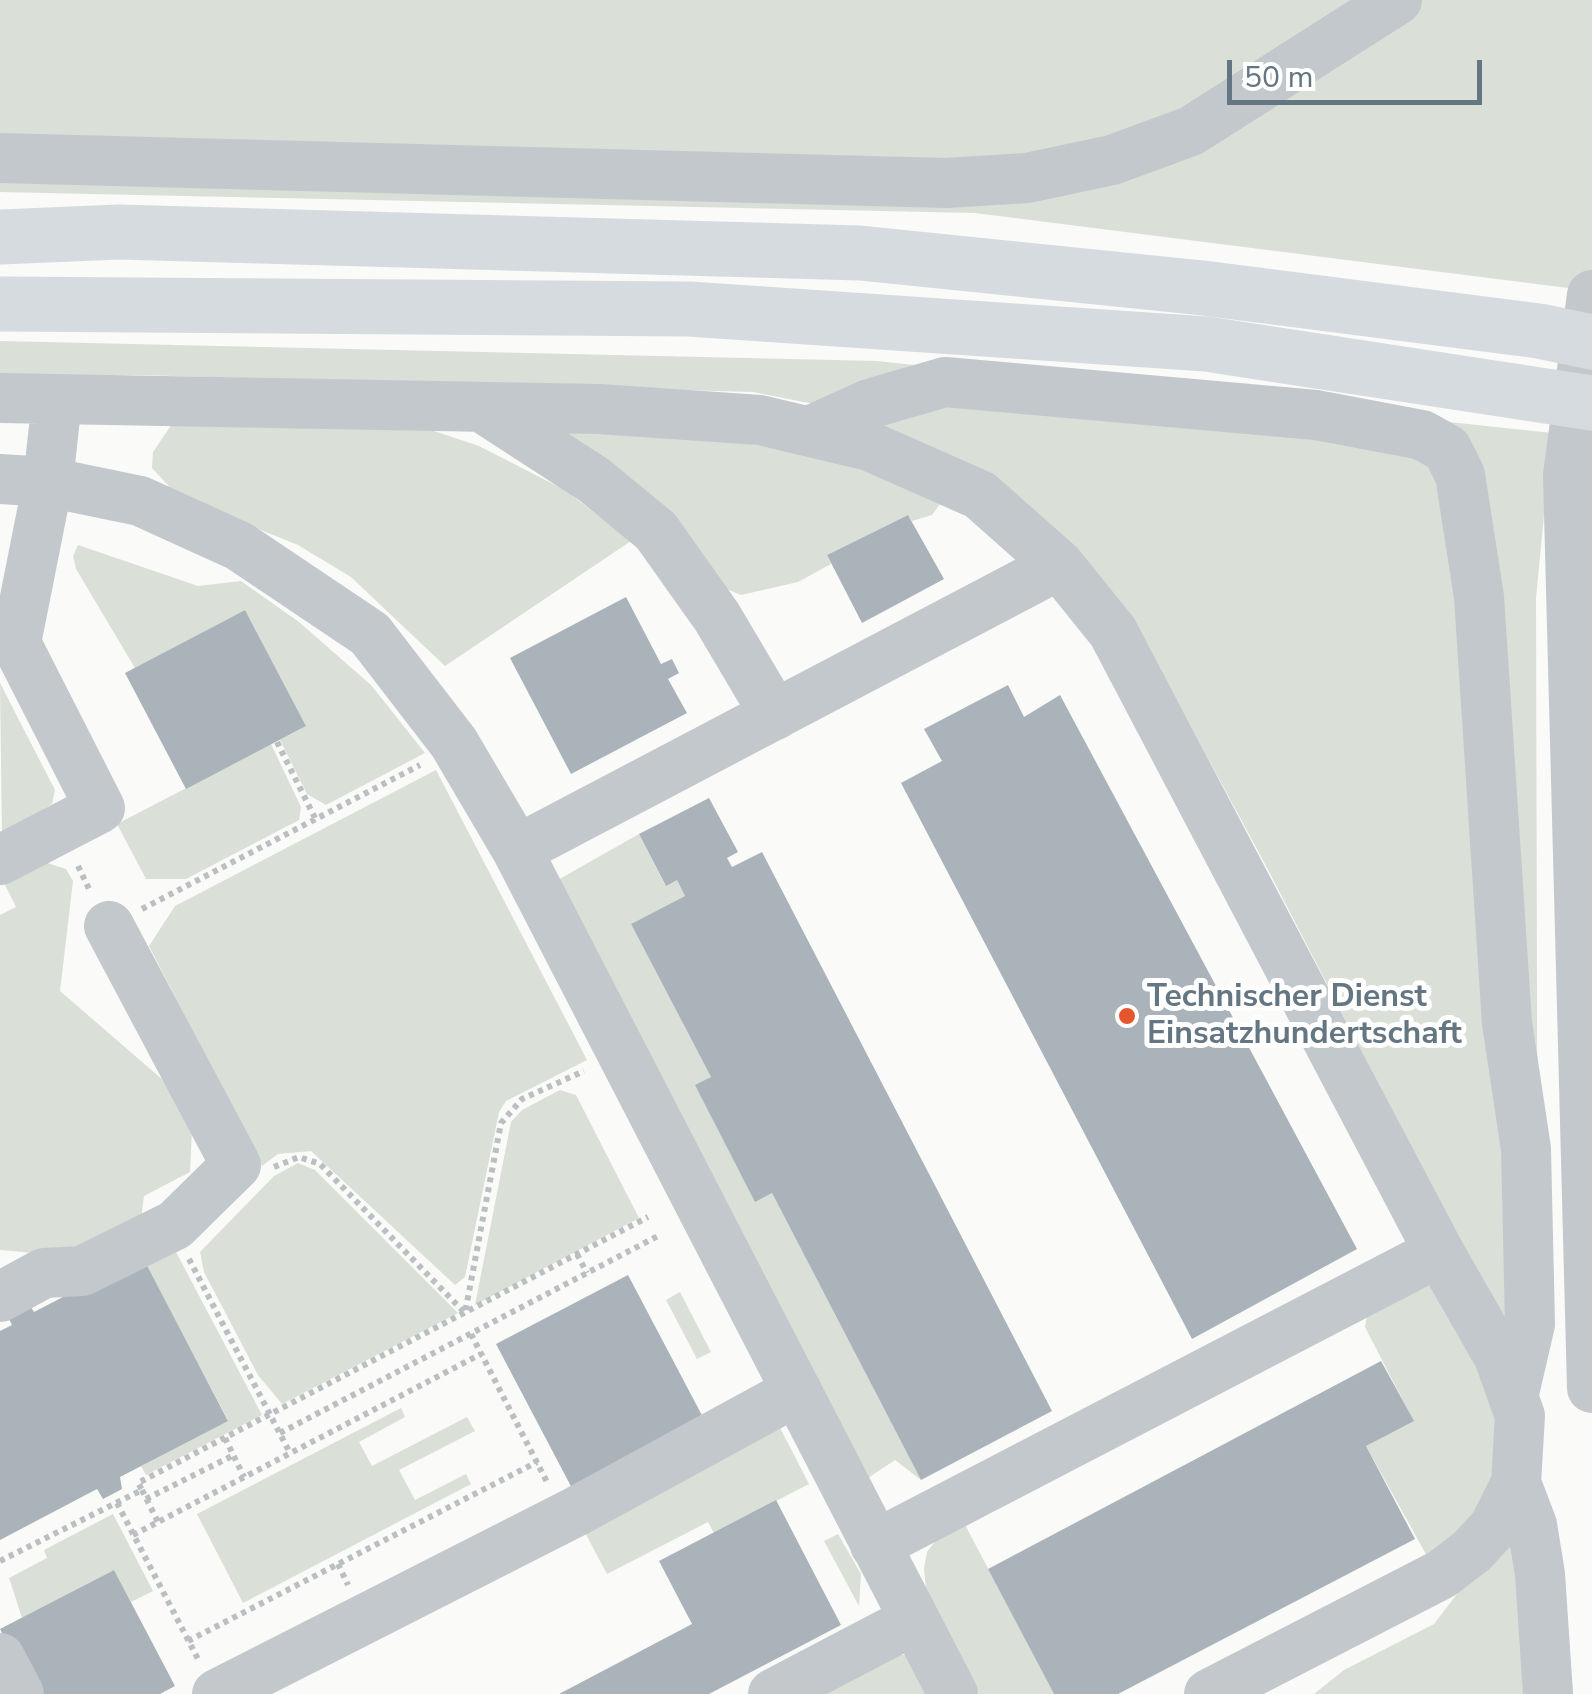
<!DOCTYPE html>
<style>
body{margin:0}
#map{position:relative;width:1592px;height:1694px;overflow:hidden;background:#fafaf8;font-family:"Nunito Sans",sans-serif}
canvas{display:block}
.scale{position:absolute;left:1227px;top:60px;width:255px;height:45px;box-sizing:border-box;border:5px solid #657683;border-top:0;padding-left:12px;font-size:30px;line-height:35px;white-space:nowrap;color:#657683;-webkit-text-stroke:8px #fff;paint-order:stroke}
</style>
<div id="map">
<canvas width="1592" height="1694"></canvas>
<div class="scale">50 m</div>
</div>
<script>
const ctx = document.querySelector('canvas').getContext('2d');
ctx.lineJoin = 'round';
function paint(path, color) {
  ctx.fillStyle = color;
  ctx.fill(path, 'evenodd');
}
function shape(rows) {
  const path = new Path2D();
  for (const r of rows) {
    path.moveTo(r[0], r[1]);
    for (let i = 2; i < r.length; i += 2) path.lineTo(r[i], r[i + 1]);
  }
  return path;
}
function strokePath(path, color, width, dash) {
  ctx.strokeStyle = color;
  ctx.lineWidth = width;
  ctx.lineCap = dash ? 'butt' : 'round';
  ctx.setLineDash(dash || []);
  ctx.stroke(path);
}
function label(font, color, halo, rows, align = 'center') {
  ctx.font = font + ' "Nunito Sans",sans-serif';
  ctx.lineWidth = 10;
  ctx.setLineDash([]);
  ctx.textBaseline = 'middle';
  ctx.strokeStyle = halo;
  ctx.fillStyle = color;
  for (const [text, x, y, turn = 0] of rows) {
    ctx.save();
    ctx.translate(x, y);
    ctx.rotate((+turn || 0) * Math.PI / 180);
    ctx.textAlign = isNaN(turn) ? turn : align;
    if (halo) ctx.strokeText(text, 0, 0);
    ctx.fillText(text, 0, 0);
    ctx.restore();
  }
}
paint(shape([
 [0,0,1592,0,1592,291,975,213,0,192],
 [0,341,877,361,1552,433,1536,598,1538,1392,1265,864,1134,621,839,409,753,392,138,375,0,376],
 [172,424,428,429,479,446,565,490,631,541,445,666,351,577,298,545,179,497,152,468,153,452],
 [560,425,808,446,940,504,932,515,912,521,908,515,827,555,831,564,798,582,741,595,724,588,567,446],
 [78,545,198,586,241,581,299,622,371,685,425,753,326,805,307,794,280,740,306,726,245,610,135,668,76,569,73,556],
 [0,683,55,790,52,804,2,835],
 [271,744,301,807,299,820,186,879,146,879,117,824],
 [436,770,587,1060,506,1101,499,1112,465,1277,455,1285,311,1151,278,1154,262,1166,149,946,175,906],
 [639,834,665,885,677,880,685,896,631,924,711,1077,696,1086,755,1201,772,1193,921,1480,895,1460,868,1478,556,881],
 [41,861,66,869,73,881,60,991,193,1106,190,1172,144,1196,140,1227,82,1257,0,1250,0,915,16,907,3,881],
 [560,1090,576,1095,639,1218,475,1305,511,1122,522,1110],
 [298,1163,315,1170,458,1313,282,1404,258,1375,204,1272,200,1252,274,1176],
 [176,1252,262,1415,146,1475,141,1466,228,1420,147,1267],
 [1424,1284,1442,1290,1472,1346,1506,1439,1476,1519,1427,1556,1366,1446,1413,1420,1365,1327,1368,1311],
 [680,1292,711,1352,697,1359,666,1300],
 [401,1408,405,1417,359,1442,372,1466,467,1417,475,1431,399,1470,415,1500,466,1474,471,1484,243,1603,197,1514],
 [778,1424,809,1484,714,1533,708,1522,607,1574,582,1527],
 [113,1514,153,1591,131,1602,114,1570,22,1618,9,1578,47,1558,44,1550],
 [962,1519,1054,1694,979,1694,926,1589,924,1568,927,1552,937,1539],
 [1519,1530,1543,1694,1314,1694,1344,1670,1434,1624,1480,1564],
 [838,1534,861,1574,859,1606,824,1541],
 [887,1652,916,1657,934,1694,808,1694]
]), '#dadfd7');
paint(shape([
 [908,515,944,579,862,623,827,555],
 [626,597,661,664,672,659,679,673,668,679,687,713,571,774,510,658],
 [245,610,306,726,186,789,125,673],
 [1008,685,1024,717,1060,695,1357,1249,1192,1339,901,783,942,761,924,729],
 [709,798,738,852,727,858,732,867,762,852,1052,1411,921,1480,772,1193,755,1202,695,1085,711,1077,631,924,685,896,677,880,666,886,639,834],
 [142,1256,228,1421,120,1477,122,1489,103,1499,97,1489,0,1540,0,1331,12,1325,6,1313,31,1307,34,1312],
 [628,1275,706,1423,574,1492,496,1344],
 [1381,1361,1414,1421,1366,1446,1415,1539,1118,1694,1054,1694,988,1569],
 [776,1500,841,1625,709,1694,559,1694,692,1624,659,1561],
 [114,1570,175,1686,160,1694,33,1694,0,1629]
]), '#aab3b9');
strokePath(shape([
 [277,742,316,820],
 [78,866,90,891],
 [142,909,420,765],
 [274,1167,299,1157,320,1164,465,1313,501,1123,522,1099,584,1071],
 [577,1254,587,1273],
 [189,1259,290,1453],
 [471,1334,548,1484],
 [280,1433,658,1236],
 [225,1438,244,1477],
 [142,1490,158,1522],
 [146,1499,234,1455],
 [117,1503,199,1661],
 [133,1535,481,1354],
 [0,1561,142,1490,138,1483,648,1217],
 [338,1564,348,1585],
 [188,1641,537,1462]
]), '#bbbfc2', 6, [5, 5]);
strokePath(shape([
 [0,158,946,183,1027,178,1112,160,1191,131,1397,0],
 [1592,295,1568,475,1592,1388],
 [0,398,599,409,760,420,869,446,980,495,1059,565,1113,632,1439,1252,1499,1357,1520,1416,1516,1483,1494,1527,1472,1551,1442,1574,1209,1694],
 [486,410,594,480,656,531,717,617,775,715],
 [814,429,869,404,945,382,1316,415,1422,435,1447,449,1460,475,1479,597,1507,1023,1526,1149,1530,1324,1514,1393],
 [0,479,48,482,140,501,239,546,370,634,454,743,517,850,953,1694],
 [517,850,1059,565],
 [0,860,100,808,16,643,48,482,57,399],
 [0,1297,44,1273,82,1271,175,1225,236,1165,109,926],
 [1516,1483,1532,1525,1540,1574,1548,1694],
 [875,1545,1439,1252],
 [0,1658,19,1694],
 [217,1694,575,1512,797,1391],
 [773,1694,914,1620]
]), '#c3c8cc', 50);
strokePath(shape([
 [0,237,119,232,860,253,1203,288,1539,331,1592,342],
 [0,304,689,309,1206,344,1592,403]
]), '#d6dbdf', 55);
for (const [x, y, r, color] of [
 [1127,1016,10,"#e4572e"]
]) {
  const dot = new Path2D();
  dot.arc(x, y, r, 0, 2 * Math.PI);
  ctx.fillStyle = color;
  ctx.fill(dot);
  strokePath(dot, '#fff', 4);
}
label('bold 32px', '#657683', '#fff', [
 ["Technischer Dienst",1147,998],
 ["Einsatzhundertschaft",1147,1035]
], 'left');
</script>
